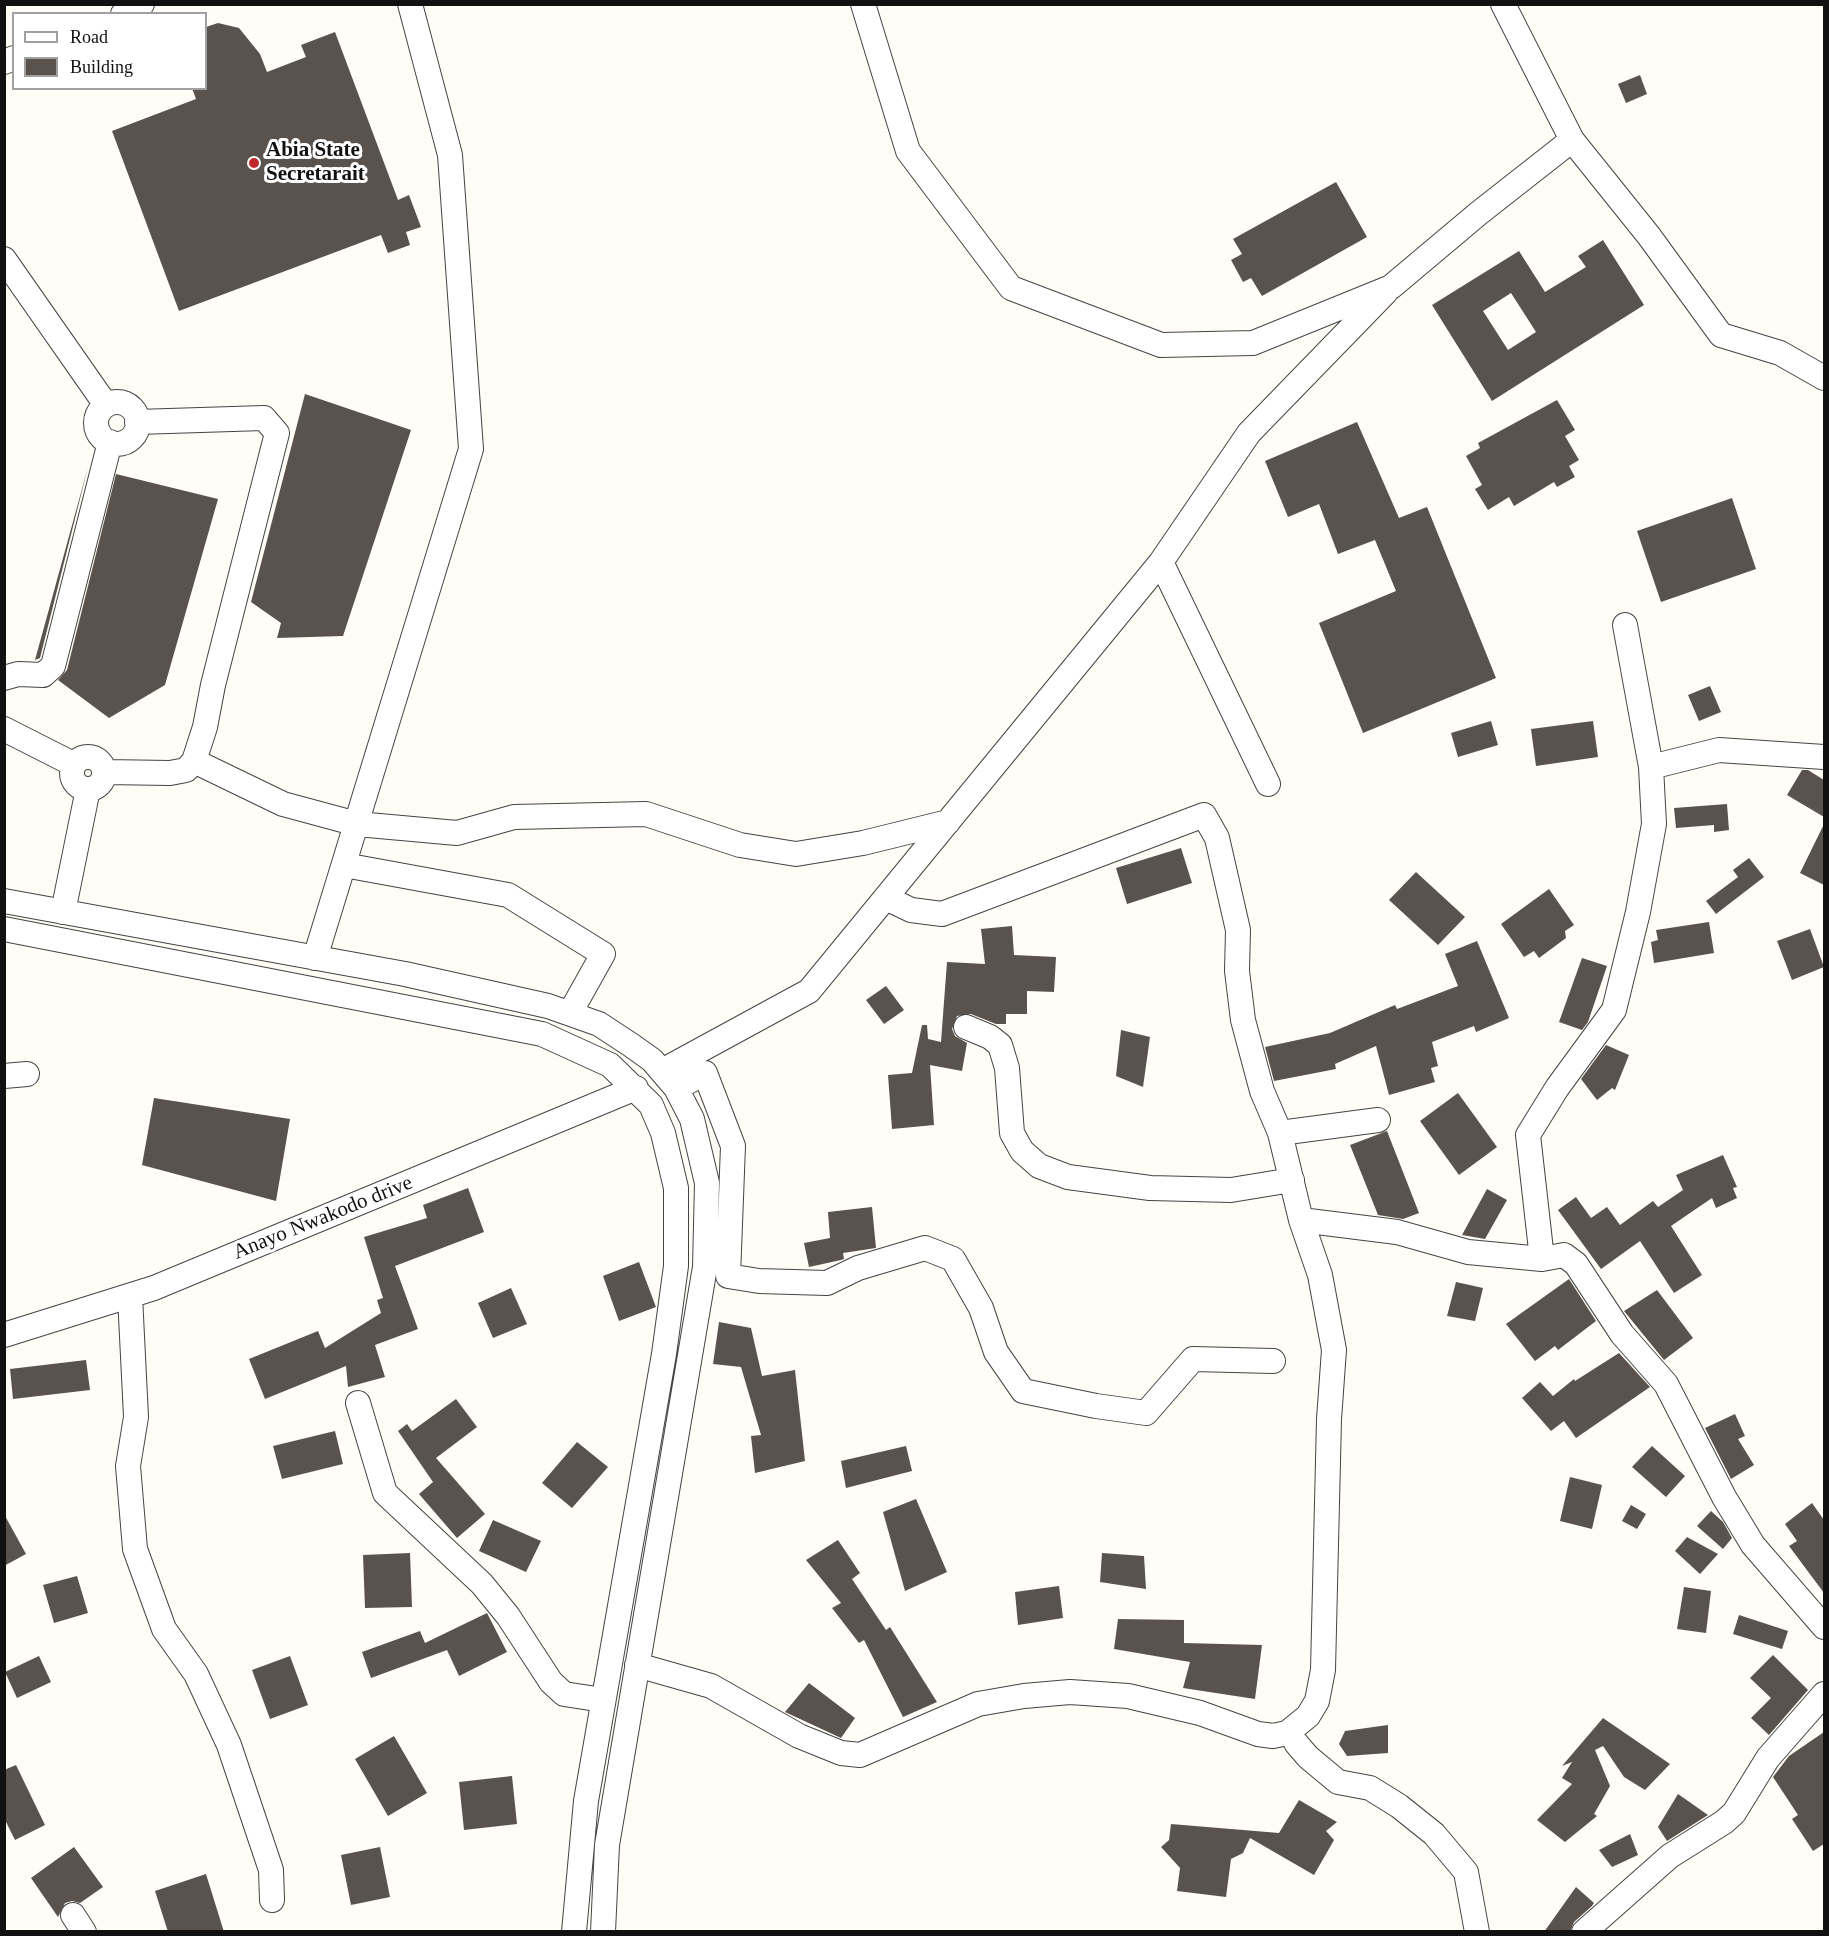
<!DOCTYPE html>
<style>
body{margin:0}
#map{position:relative;width:1829px;height:1936px;overflow:hidden;background:#fffdf5;font-family:"Times New Roman",serif}
canvas{display:block}
.frame{position:absolute;inset:0;border:6px solid #111;pointer-events:none}
.legend{position:absolute;left:12px;top:12px;width:195px;height:78px;box-sizing:border-box;background:#fff;border:2px solid #a0a0a0;margin:0;padding:8px 10px;list-style:none;font-size:18px;color:#111}
.legend li{display:flex;align-items:center;gap:12px;height:30px}
.legend b{width:30px;border:2px solid #a0a0a0}
</style>
<div id="map">
<canvas width="1829" height="1936"></canvas>
<div class="frame"></div>
<ul class="legend">
<li><b style="height:8px;background:#fff"></b>Road</li>
<li><b style="height:16px;background:#5a524d"></b>Building</li>
</ul>
</div>
<script>
const ctx = document.querySelector('canvas').getContext('2d');
ctx.lineJoin = 'round';
function paint(path, color) {
  ctx.fillStyle = color;
  ctx.fill(path, 'evenodd');
}
function shape(rows) {
  const path = new Path2D();
  for (const r of rows) {
    if (r.length === 3) {
      path.moveTo(r[0] + r[2], r[1]);
      path.arc(r[0], r[1], r[2], 0, 2 * Math.PI);
      continue;
    }
    path.moveTo(r[0], r[1]);
    for (let i = 2; i < r.length; i += 2) path.lineTo(r[i], r[i + 1]);
  }
  return path;
}
function strokePath(path, color, width, dash) {
  ctx.strokeStyle = color;
  ctx.lineWidth = width;
  ctx.lineCap = dash ? 'butt' : 'round';
  ctx.setLineDash(dash || []);
  ctx.stroke(path);
}
function label(font, color, halo, rows, align = 'center') {
  ctx.font = font + ' "Times New Roman",serif';
  ctx.lineWidth = 6;
  ctx.setLineDash([]);
  ctx.textBaseline = 'middle';
  ctx.strokeStyle = halo;
  ctx.fillStyle = color;
  for (const [text, x, y, turn = 0] of rows) {
    ctx.save();
    ctx.translate(x, y);
    ctx.rotate((+turn || 0) * Math.PI / 180);
    ctx.textAlign = isNaN(turn) ? turn : align;
    if (halo) ctx.strokeText(text, 0, 0);
    ctx.fillText(text, 0, 0);
    ctx.restore();
  }
}
paint(shape([
 [218,23,239,28,260,54,267,72,306,57,301,45,335,32,398,200,409,195,421,227,406,232,410,245,388,253,381,235,179,311,112,131,196,99,192,88,206,88,206,27],
 [1640,75,1647,94,1626,103,1618,84],
 [1336,182,1367,237,1262,296,1251,278,1243,282,1231,260,1242,254,1233,239],
 [1603,240,1644,305,1492,401,1432,305,1519,251,1545,292,1586,267,1578,256],
 [1511,293,1536,332,1508,350,1483,311],
 [305,394,411,430,343,636,277,638,281,623,251,602],
 [1557,400,1575,430,1565,436,1579,460,1569,466,1575,477,1557,487,1554,482,1514,506,1509,497,1488,510,1475,489,1482,485,1466,456,1480,448,1478,443],
 [1357,422,1399,518,1427,507,1496,678,1363,733,1319,623,1396,591,1375,540,1338,554,1319,504,1288,517,1265,461],
 [88,467,40,658,35,660],
 [116,474,218,499,165,685,109,718,58,680,67,670],
 [1732,498,1756,569,1661,602,1637,531],
 [1710,686,1721,712,1699,721,1688,695],
 [1491,721,1498,745,1458,757,1451,733],
 [1593,721,1598,757,1536,766,1531,729],
 [1802,770,1808,770,1824,780,1824,817,1787,795],
 [1727,804,1729,830,1714,832,1714,825,1676,828,1674,808],
 [1824,824,1824,885,1800,873],
 [1181,848,1192,883,1127,904,1116,868],
 [1749,858,1764,877,1716,914,1706,901,1738,877,1733,870],
 [1416,872,1465,917,1438,945,1389,900],
 [1549,889,1574,925,1565,931,1566,938,1539,958,1534,951,1524,957,1501,924],
 [1709,922,1714,953,1654,963,1651,942,1658,940,1656,930],
 [1012,926,1014,955,1056,957,1054,992,1027,991,1027,1014,1006,1014,1006,1024,996,1024,971,1014,957,1016,952,1029,955,1036,967,1043,962,1071,930,1065,934,1125,892,1129,888,1075,912,1073,922,1025,927,1025,928,1039,941,1042,947,962,985,964,981,929],
 [1810,929,1824,967,1792,980,1777,941],
 [1477,941,1509,1018,1476,1032,1474,1026,1432,1042,1438,1066,1431,1068,1435,1082,1389,1095,1376,1046,1335,1064,1336,1069,1274,1081,1265,1047,1330,1033,1395,1005,1397,1009,1458,986,1445,954],
 [1582,958,1607,966,1588,1022,1582,1030,1559,1022],
 [886,986,904,1010,884,1024,866,1000],
 [1121,1030,1150,1037,1143,1087,1116,1076],
 [1606,1045,1629,1055,1615,1090,1612,1088,1597,1100,1581,1079],
 [1458,1093,1497,1147,1459,1175,1420,1121],
 [154,1098,290,1119,276,1201,142,1165],
 [1387,1131,1419,1213,1403,1219,1378,1215,1350,1145],
 [1723,1155,1737,1187,1733,1188,1737,1198,1716,1208,1712,1198,1671,1226,1702,1275,1674,1293,1640,1241,1601,1269,1558,1210,1576,1197,1591,1218,1607,1207,1620,1225,1653,1201,1658,1207,1683,1190,1676,1175],
 [468,1188,484,1232,395,1266,418,1329,375,1345,385,1377,348,1387,346,1366,265,1399,249,1359,318,1331,325,1348,381,1313,377,1300,383,1298,364,1237,427,1218,423,1205],
 [1487,1189,1507,1200,1485,1239,1462,1235],
 [872,1207,876,1248,843,1253,844,1259,841,1260,809,1267,804,1243,830,1238,828,1212],
 [639,1262,656,1307,619,1321,603,1276],
 [1569,1279,1596,1321,1558,1350,1555,1346,1535,1361,1506,1324],
 [1456,1282,1483,1288,1475,1321,1447,1316],
 [511,1288,527,1324,493,1338,478,1303],
 [1657,1290,1693,1338,1664,1360,1624,1311],
 [719,1322,751,1328,762,1376,795,1370,805,1461,755,1473,751,1436,761,1435,741,1367,713,1364],
 [1619,1353,1650,1387,1576,1438,1564,1421,1551,1431,1522,1398,1540,1382,1553,1396,1574,1379,1575,1381],
 [86,1360,90,1390,13,1399,10,1369],
 [456,1399,477,1427,436,1458,485,1514,457,1538,419,1494,433,1482,398,1431,407,1424,412,1431],
 [1735,1414,1745,1436,1738,1439,1754,1465,1731,1479,1705,1428],
 [335,1431,343,1464,282,1479,273,1446],
 [577,1442,608,1467,572,1508,542,1483],
 [906,1446,912,1471,846,1488,841,1461],
 [1652,1446,1685,1476,1666,1497,1632,1467],
 [1570,1477,1602,1485,1592,1529,1560,1521],
 [916,1499,947,1572,905,1591,883,1512],
 [1812,1503,1824,1520,1824,1593,1789,1546,1797,1541,1785,1524],
 [1631,1505,1646,1514,1637,1529,1622,1521],
 [1711,1511,1723,1522,1732,1538,1723,1549,1697,1526],
 [4,1514,26,1554,4,1566],
 [493,1520,541,1541,526,1572,479,1551],
 [1687,1537,1718,1554,1700,1574,1675,1551],
 [838,1540,860,1573,852,1579,886,1630,890,1627,937,1702,903,1717,864,1640,859,1643,832,1608,841,1603,806,1560],
 [410,1553,412,1607,365,1608,363,1555],
 [1102,1553,1144,1556,1146,1589,1100,1582],
 [77,1576,88,1613,54,1623,43,1585],
 [1059,1586,1063,1618,1018,1625,1015,1592],
 [1684,1587,1711,1591,1706,1633,1677,1629],
 [487,1613,507,1652,459,1676,447,1650,371,1678,362,1652,420,1631,425,1643],
 [1739,1615,1788,1631,1782,1649,1733,1634],
 [1118,1619,1184,1620,1184,1643,1262,1645,1255,1699,1183,1688,1190,1662,1114,1649],
 [1773,1655,1808,1690,1769,1735,1751,1718,1771,1698,1750,1678],
 [39,1656,51,1682,17,1698,5,1672],
 [290,1656,308,1705,270,1719,252,1670],
 [809,1683,855,1718,841,1738,785,1712],
 [1603,1718,1670,1764,1645,1790,1624,1777,1603,1746,1595,1750,1610,1786,1594,1814,1597,1816,1565,1842,1537,1820,1572,1784,1562,1778,1572,1762,1562,1766],
 [1388,1725,1388,1753,1347,1756,1339,1744,1345,1731],
 [1824,1732,1824,1844,1813,1851,1792,1819,1798,1815,1773,1777,1789,1756],
 [394,1736,427,1793,388,1816,355,1759],
 [16,1765,45,1825,15,1840,4,1818,4,1770],
 [512,1776,517,1824,464,1830,459,1782],
 [1678,1794,1708,1815,1667,1841,1658,1827],
 [1299,1800,1337,1822,1326,1831,1334,1840,1314,1875,1250,1838,1243,1853,1231,1859,1226,1897,1177,1891,1180,1868,1161,1847,1169,1840,1171,1824,1279,1833],
 [1630,1834,1638,1855,1612,1867,1599,1850],
 [74,1847,103,1887,80,1903,72,1901,65,1903,58,1917,31,1878],
 [380,1847,390,1897,351,1905,341,1855],
 [206,1874,224,1932,168,1932,155,1891],
 [1576,1887,1594,1903,1592,1906,1574,1922,1570,1932,1544,1932]
]), '#5a524d');
const minor = shape([
 [863,4,908,151,1011,288,1161,345,1253,343,1391,287,1479,213,1572,140,1503,4],
 [123,14,142,4],
 [4,62,14,58],
 [1572,140,1649,236,1721,335,1780,353,1824,378],
 [4,259,106,405],
 [117,423,21],
 [1161,562,1268,784],
 [4,678,18,674,43,675,53,666,110,442],
 [4,729,73,764],
 [88,773,16],
 [194,761,283,804,357,824,457,833,514,817,646,814,740,845,796,854,863,843,948,822],
 [1651,767,1719,750,1824,757],
 [105,772,170,773,186,770,194,761,205,727,213,685,277,433,264,418,137,422],
 [344,865,508,895,603,954,570,1013],
 [4,901,405,974,548,1006,599,1024,631,1045,652,1060,676,1088,692,1119,707,1183,705,1267,607,1845,603,1932],
 [63,912,88,789],
 [4,929,542,1034,610,1065,651,1105,663,1133,676,1188,676,1266,664,1354,586,1801,574,1932],
 [315,958,471,449,450,155,410,4],
 [966,1027,990,1037,1000,1045,1007,1068,1012,1133,1022,1151,1039,1166,1068,1177,1150,1188,1231,1190,1292,1180],
 [662,1071,809,991,1161,562,1249,433,1385,293],
 [4,1076,27,1074],
 [676,1088,705,1073,733,1146,728,1276,759,1281,827,1283,858,1268,925,1248,953,1259,981,1308,996,1352,1023,1391,1096,1406,1146,1413,1193,1359,1273,1361],
 [1280,1133,1378,1120],
 [1301,1220,1397,1232,1468,1252,1542,1259,1564,1255,1576,1264,1622,1334,1666,1384,1724,1497,1753,1545,1824,1627],
 [1542,1259,1528,1135,1557,1088,1614,1010,1638,912,1654,824,1651,767,1625,625],
 [130,1296,136,1417,128,1466,135,1549,164,1629,196,1674,229,1745,271,1870,272,1900],
 [4,1335,154,1288,636,1088],
 [358,1403,385,1493,482,1584,508,1616,551,1682,564,1694,603,1700],
 [637,1665,711,1686,799,1736,841,1753,860,1755,978,1704,1024,1696,1070,1692,1128,1696,1200,1713,1258,1734,1273,1736,1287,1733,1308,1716,1317,1701,1323,1670,1329,1419,1334,1350,1320,1275,1301,1220,1280,1133,1262,1091,1243,1020,1237,971,1238,930,1217,838,1204,815,942,914,911,910,886,898],
 [1296,1743,1308,1757,1338,1782,1370,1788,1399,1806,1434,1834,1466,1872,1477,1932],
 [73,1915,84,1932],
 [1584,1932,1670,1856,1724,1822,1734,1813,1768,1758,1824,1694]
]);
strokePath(minor, '#444', 26);
strokePath(minor, '#fff', 24);
for (const [x, y, r, color] of [
 [254,163,6,"#c4262e"]
]) {
  const dot = new Path2D();
  dot.arc(x, y, r, 0, 2 * Math.PI);
  ctx.fillStyle = color;
  ctx.fill(dot);
  strokePath(dot, '#fff', 2);
}
label('bold 21px', '#111', '#fff', [
 ["Abia State",266,151],
 ["Secretarait",266,175]
], 'left');
label('21px', '#111', '#fff', [
 ["Anayo Nwakodo drive",323,1218,-22]
]);
</script>
